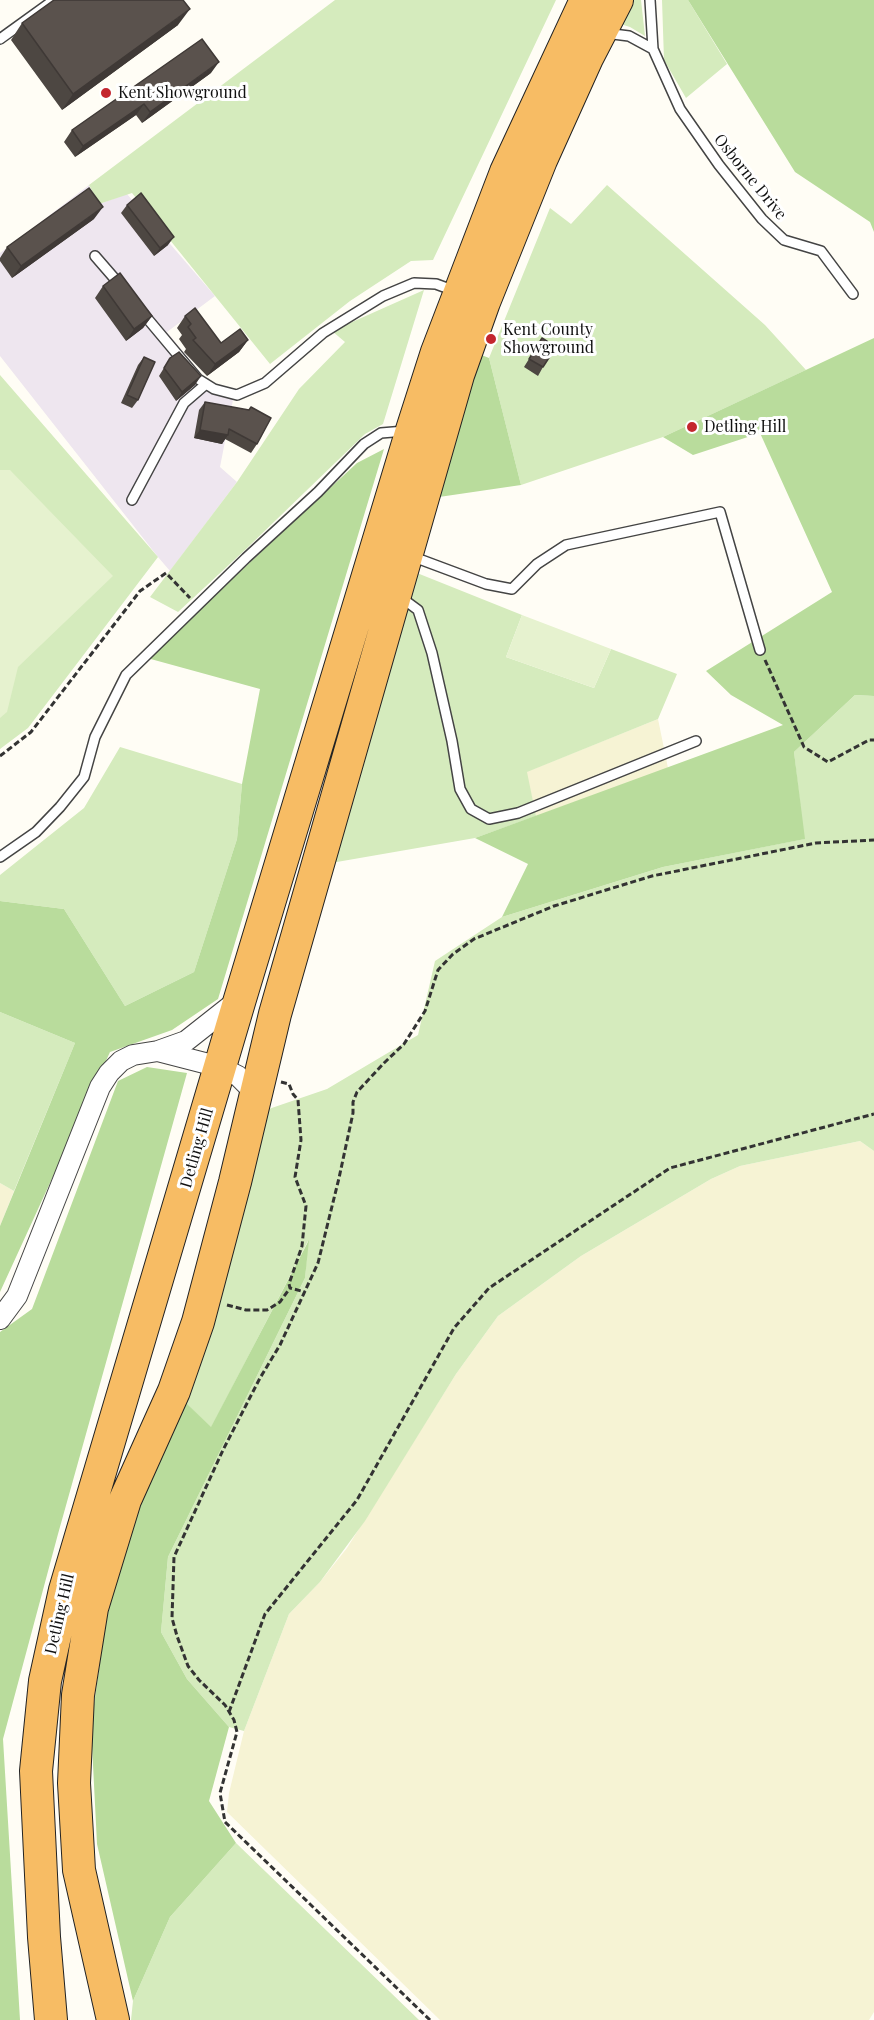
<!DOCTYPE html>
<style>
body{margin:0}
canvas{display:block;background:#fffdf5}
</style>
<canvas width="874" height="2020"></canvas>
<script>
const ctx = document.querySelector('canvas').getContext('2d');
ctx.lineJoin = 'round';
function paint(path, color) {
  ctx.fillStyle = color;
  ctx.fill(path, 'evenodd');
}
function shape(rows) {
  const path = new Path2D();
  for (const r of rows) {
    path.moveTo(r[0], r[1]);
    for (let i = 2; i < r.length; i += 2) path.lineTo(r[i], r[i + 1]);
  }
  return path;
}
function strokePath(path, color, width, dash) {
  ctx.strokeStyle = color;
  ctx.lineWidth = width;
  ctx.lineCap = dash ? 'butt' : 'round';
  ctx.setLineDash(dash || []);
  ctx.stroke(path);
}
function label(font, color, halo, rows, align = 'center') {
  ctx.font = font + ' "Playfair Display",serif';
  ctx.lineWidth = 6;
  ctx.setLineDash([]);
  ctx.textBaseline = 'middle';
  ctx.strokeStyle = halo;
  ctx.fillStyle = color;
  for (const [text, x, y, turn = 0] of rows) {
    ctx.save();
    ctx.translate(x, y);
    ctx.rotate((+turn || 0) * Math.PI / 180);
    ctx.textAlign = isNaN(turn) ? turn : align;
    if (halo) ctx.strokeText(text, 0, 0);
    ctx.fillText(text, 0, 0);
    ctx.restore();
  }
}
paint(shape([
 [89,185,99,204,127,194,215,296,167,332,204,377,233,400,220,467,237,482,170,571,158,557,0,356,0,253]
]), '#eee6ef');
paint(shape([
 [658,719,668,768,536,816,526,772],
 [860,1141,874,1151,874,2012,869,2020,440,2020,227,1812,229,1793,244,1731,289,1614,320,1582,347,1548,456,1374,498,1316,581,1256,711,1179,740,1166],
 [0,1183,14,1191,0,1226]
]), '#f6f3d4');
paint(shape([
 [335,0,556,0,433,260,411,261,350,301,270,364,132,193,99,204,89,185],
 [629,0,641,0,645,36,630,27,617,23],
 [662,0,688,0,727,64,686,98,664,60],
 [607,185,765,325,806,370,663,437,521,485,489,358,550,208,571,224],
 [424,290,383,424,365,434,246,549,178,612,150,597,237,482,299,389,345,342,332,331],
 [0,375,158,557,28,728,0,749],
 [412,571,522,615,506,657,594,688,611,649,677,674,658,719,527,772,536,816,475,838,331,863],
 [855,695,874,696,874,1151,860,1141,740,1166,711,1179,581,1256,498,1316,456,1374,365,1521,320,1582,289,1614,244,1731,229,1727,187,1679,161,1632,168,1557,305,1278,308,1241,211,1428,181,1398,260,1112,327,1089,418,1035,435,961,502,917,663,867,804,839,794,752],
 [120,747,242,784,237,839,194,972,125,1006,64,909,0,901,0,875,84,808],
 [0,1012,75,1043,14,1191,0,1183],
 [236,1843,419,2020,131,2020,133,2001,170,1917]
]), '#d5ebbd');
paint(shape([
 [688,0,874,0,874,232,870,222,795,172],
 [874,338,874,696,855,695,794,752,805,839,663,867,502,917,528,864,475,838,783,725,731,695,706,671,832,592,760,433,693,455,663,437],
 [479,354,489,358,521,485,439,497],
 [384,449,218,999,172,1030,110,1052,0,1292,0,1226,75,1043,0,1012,0,901,64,909,125,1006,194,972,237,839,242,784,260,689,147,658,357,463],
 [147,1067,187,1073,58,1534,3,1739,20,2020,0,2020,0,1332,32,1309,118,1081],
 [309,1240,305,1278,168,1557,161,1632,187,1679,229,1727,209,1801,236,1843,170,1917,133,2001,97,1844,91,1725,107,1614,135,1497,181,1398,211,1427]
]), '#b9dc9c');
paint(shape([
 [0,470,10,470,113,576,18,667,7,712,0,718],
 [522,615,611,649,594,688,506,657]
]), '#e6f2cf');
const service = shape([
 [650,0,653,49,680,109,719,165,762,219,784,240,821,251,853,294],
 [605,33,629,36,653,49],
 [0,39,54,0],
 [95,256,121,286],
 [141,311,198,379,214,389,237,395,265,383,323,333,383,296,414,283,436,284,455,291],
 [132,500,184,403,206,384],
 [411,556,486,584,512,589,537,564,566,545,720,512,760,650],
 [399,596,418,610,432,653,452,741,460,789,471,809,489,819,518,813,696,741],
 [0,857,36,832,60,807,84,777,95,737,126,675,246,558,318,492,364,444,381,433,405,431]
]);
const minor = shape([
 [158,1051,186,1041,238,1000],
 [0,1319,17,1296,100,1087,109,1073,121,1061,133,1055,158,1051,220,1067,238,1076,256,1094]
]);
const trunk = shape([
 [51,2020,44,1937,36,1771,45,1681,65,1590,240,999,412,430,437,352,506,172,586,0],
 [113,2020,79,1870,74,1783,78,1695,92,1608,125,1500,174,1391,198,1322,235,1182,275,1014,458,375,484,302,541,160,587,58,617,0]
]);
strokePath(service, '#444', 12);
strokePath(minor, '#444', 22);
strokePath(trunk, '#222', 34);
strokePath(shape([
 [765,660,804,747,828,762,869,740,874,740],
 [0,756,31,732,140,591,166,573,190,598],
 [281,1082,289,1084,293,1094,298,1100,301,1140,295,1177,306,1206,302,1246,289,1284,290,1288,305,1292],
 [227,1305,246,1310,267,1310,280,1302,290,1288],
 [229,1712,265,1614,357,1500,454,1328,489,1288,670,1168,874,1114],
 [430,2020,225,1822,220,1793,237,1732,234,1720,225,1705,199,1680,188,1666,177,1636,172,1618,174,1557,223,1450,260,1378,280,1345,318,1263,339,1178,353,1113,353,1102,357,1092,384,1063,404,1044,425,1011,438,970,453,954,474,939,554,906,652,876,816,843,874,840]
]), '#333', 3, [6, 3]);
strokePath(service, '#fff', 9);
strokePath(minor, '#fff', 20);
strokePath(trunk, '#f7bc64', 32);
paint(shape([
 [22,23,178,25,62,110,11,40],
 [211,73,142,123,136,115,75,157,64,142,72,130],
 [127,205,168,245,154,256,121,213],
 [94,219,12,278,0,261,0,258,7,247],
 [103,286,152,316,143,328,126,341,95,298],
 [185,316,221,343,248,340,239,352,207,376,184,352,186,349,179,339,182,335,177,328],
 [542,338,543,367,538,376,524,367],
 [144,357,138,400,132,408,121,403,138,365],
 [170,358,195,385,176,401,159,376],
 [205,402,257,444,251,453,225,439,222,444,194,438,199,410]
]), '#4d4742');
paint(shape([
 [190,9,178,25,62,110,73,94],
 [219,62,211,73,142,123,150,112],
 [144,104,136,115,75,157,83,146],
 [103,207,94,219,12,278,21,266],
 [174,237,168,245,154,256,160,248],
 [152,316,143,328,126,341,134,329],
 [248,340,239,352,207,376,215,364],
 [201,376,195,385,176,401,182,392],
 [200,430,228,435,222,444,194,438]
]), '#3f3936');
const building = shape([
 [54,0,183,0,190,9,73,94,22,23,54,0],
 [202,39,219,62,150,112,144,104,83,146,72,130,202,39],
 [89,188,103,207,21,266,7,247,89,188],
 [141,193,174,237,160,248,127,205,141,193],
 [120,273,152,316,134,329,103,286,120,273],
 [195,308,221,343,240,329,248,340,215,364,193,340,196,338,188,327,191,324,185,316,195,308],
 [542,338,556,347,543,367,529,359,542,338],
 [179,352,201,376,182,392,164,368,170,358,179,352],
 [144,357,155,362,138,400,127,395,144,357],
 [205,402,249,410,251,407,271,418,257,444,229,429,228,435,200,430,205,402]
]);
paint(building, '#5a524d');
strokePath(building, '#3f3936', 1.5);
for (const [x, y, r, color] of [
 [106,93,6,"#c4262e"],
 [491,339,6,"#c4262e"],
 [692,427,6,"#c4262e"]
]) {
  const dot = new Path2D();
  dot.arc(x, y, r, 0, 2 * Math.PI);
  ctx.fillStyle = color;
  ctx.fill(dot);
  strokePath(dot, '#fff', 2);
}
label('16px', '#111', '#fff', [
 ["Kent Showground",118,93],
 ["Kent County",503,330],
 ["Showground",503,348],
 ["Detling Hill",704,427]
], 'left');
label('16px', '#111', '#fff', [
 ["Osborne Drive",750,177,51],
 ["Detling Hill",197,1148,-74],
 ["Detling Hill",60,1614,-77]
]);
</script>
